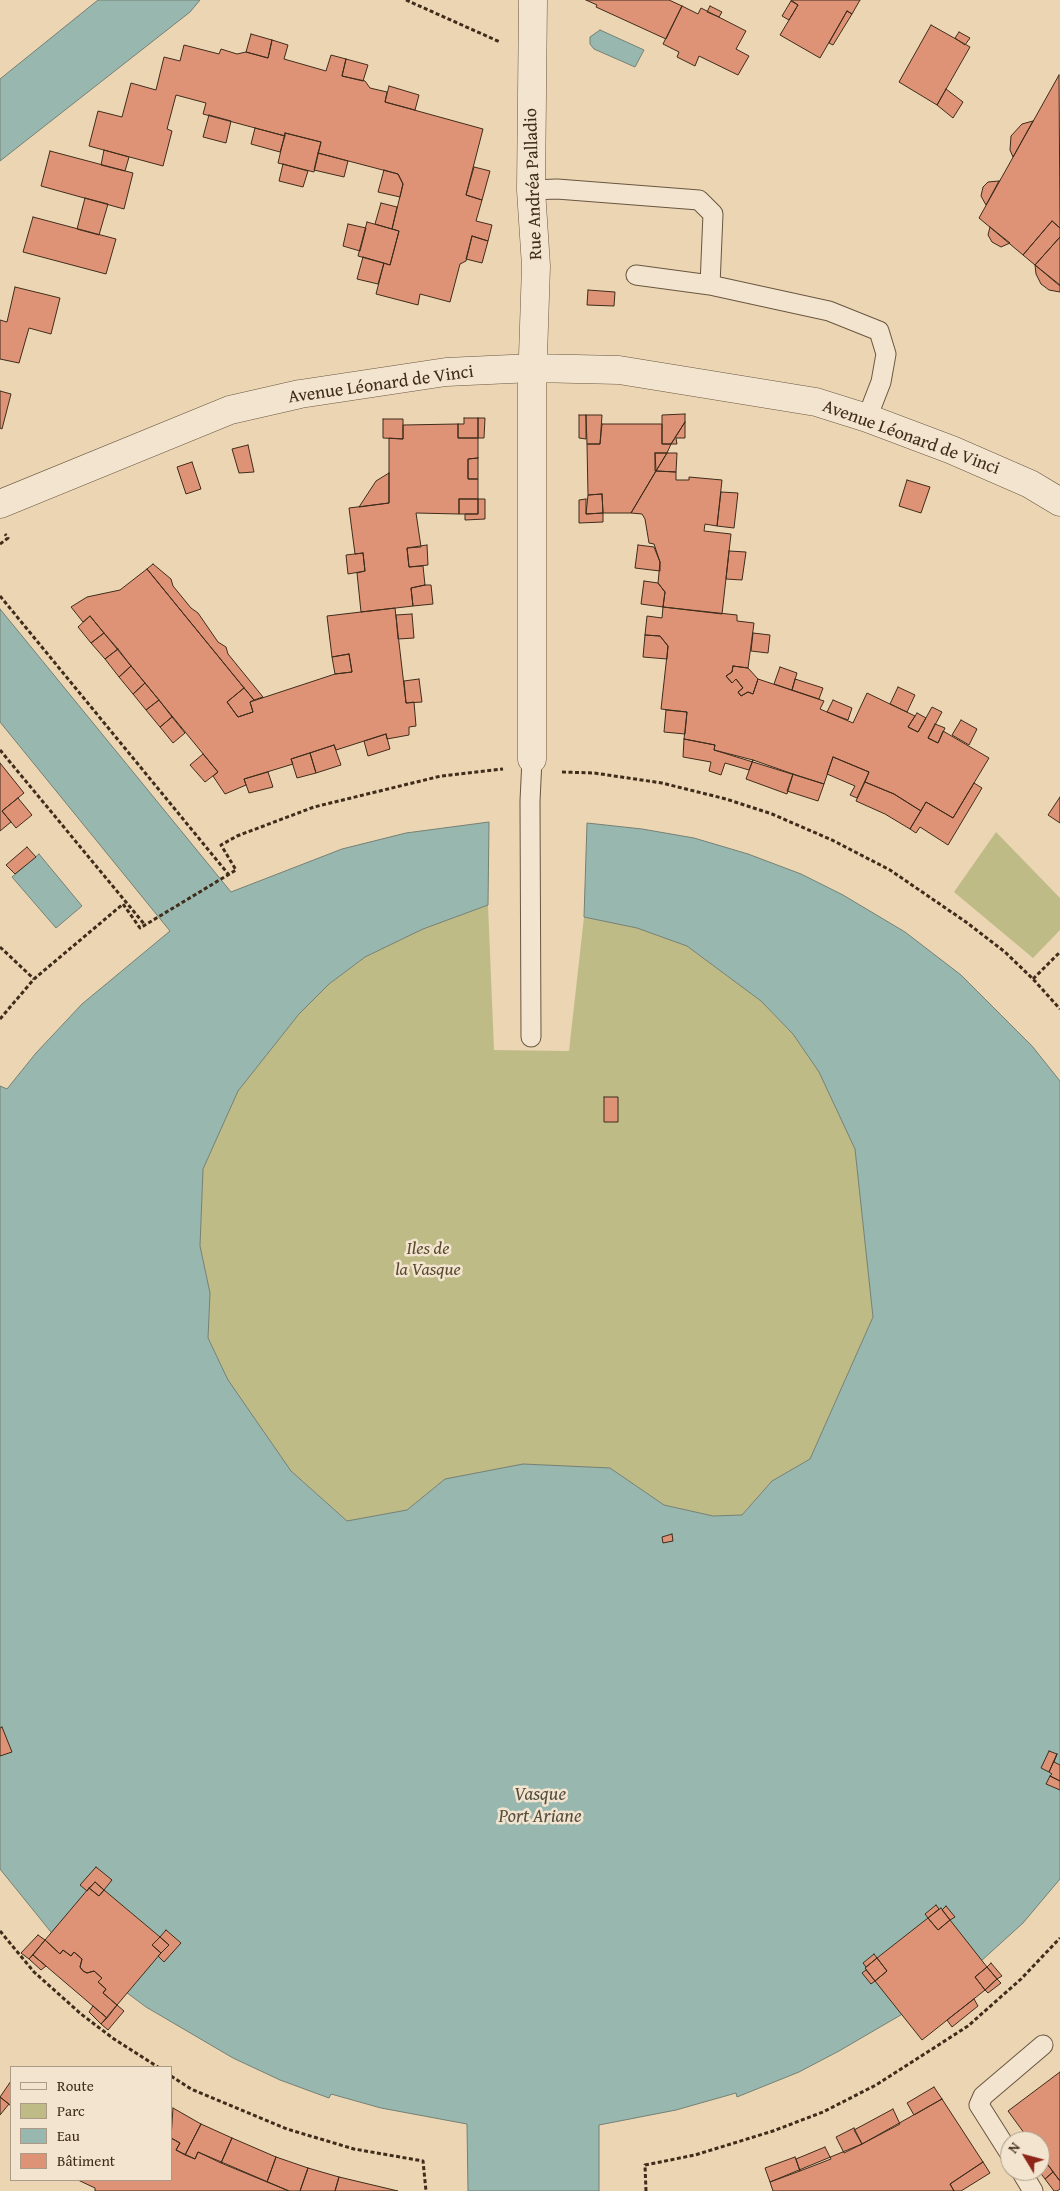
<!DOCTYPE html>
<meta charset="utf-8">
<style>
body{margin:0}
#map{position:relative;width:1060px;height:2191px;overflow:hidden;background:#ebd5b3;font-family:"Gentium Book Plus",serif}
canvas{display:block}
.legend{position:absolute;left:10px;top:2066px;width:162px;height:115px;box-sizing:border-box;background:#f2e4ce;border:1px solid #aa9a86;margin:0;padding:6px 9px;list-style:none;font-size:15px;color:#3f2c1b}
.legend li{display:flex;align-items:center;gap:10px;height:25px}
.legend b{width:25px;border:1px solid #aa9a86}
.north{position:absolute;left:1000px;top:2131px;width:50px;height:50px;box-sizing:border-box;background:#f2e4ce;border:1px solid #aa9a86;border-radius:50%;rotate:307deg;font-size:14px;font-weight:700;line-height:20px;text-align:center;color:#3f2c1b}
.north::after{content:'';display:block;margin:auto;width:18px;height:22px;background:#8f2418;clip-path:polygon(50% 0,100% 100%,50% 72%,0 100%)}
</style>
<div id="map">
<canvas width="1060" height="2191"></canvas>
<ul class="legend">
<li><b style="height:6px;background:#f2e4ce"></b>Route</li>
<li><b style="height:14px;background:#bfbb87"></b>Parc</li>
<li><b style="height:14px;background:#98b8af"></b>Eau</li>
<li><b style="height:14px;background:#df9376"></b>Bâtiment</li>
</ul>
<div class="north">N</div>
</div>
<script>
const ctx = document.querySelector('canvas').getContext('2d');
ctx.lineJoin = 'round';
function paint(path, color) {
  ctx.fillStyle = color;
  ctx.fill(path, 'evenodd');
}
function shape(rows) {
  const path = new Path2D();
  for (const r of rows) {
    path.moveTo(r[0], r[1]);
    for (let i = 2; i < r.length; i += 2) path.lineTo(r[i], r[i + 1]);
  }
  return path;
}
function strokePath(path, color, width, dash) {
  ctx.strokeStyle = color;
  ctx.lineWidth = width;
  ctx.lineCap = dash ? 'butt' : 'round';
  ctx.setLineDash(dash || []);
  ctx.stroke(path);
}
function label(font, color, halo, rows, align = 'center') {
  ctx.font = font + ' "Gentium Book Plus",serif';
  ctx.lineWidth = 5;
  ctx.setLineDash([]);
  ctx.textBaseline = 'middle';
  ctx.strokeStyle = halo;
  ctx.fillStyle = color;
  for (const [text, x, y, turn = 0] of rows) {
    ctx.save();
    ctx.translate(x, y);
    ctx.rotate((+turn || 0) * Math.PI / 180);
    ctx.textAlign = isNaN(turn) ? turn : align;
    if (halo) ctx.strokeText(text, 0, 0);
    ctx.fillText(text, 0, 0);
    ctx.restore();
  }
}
paint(shape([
 [996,832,1060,898,1060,930,1033,958,954,892],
 [488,905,494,1050,569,1051,584,917,637,928,687,946,761,1001,793,1034,819,1072,855,1149,873,1317,810,1459,772,1481,742,1515,713,1516,664,1505,610,1468,445,1479,407,1510,347,1521,291,1471,228,1380,208,1338,210,1293,200,1246,203,1169,238,1091,299,1014,329,984,365,957,423,929]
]), '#bfbb87');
const water = shape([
 [98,0,200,0,190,12,0,161,0,79,98,0],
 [600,30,644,50,635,67,594,49,590,44,590,37,600,30],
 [0,609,231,892,342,849,406,833,489,822,488,905,423,929,365,957,329,984,299,1014,238,1091,203,1169,200,1246,210,1293,208,1338,228,1380,291,1471,347,1521,407,1510,445,1479,523,1464,610,1468,664,1505,713,1516,742,1515,772,1481,810,1459,873,1317,855,1149,819,1072,793,1034,761,1001,687,946,637,928,584,917,587,823,642,829,694,838,748,854,801,874,843,895,905,932,961,975,1032,1046,1060,1081,1060,1879,1023,1923,959,1981,839,2051,799,2072,737,2097,736,2093,676,2110,599,2125,599,2191,468,2191,467,2124,381,2108,331,2094,329,2098,280,2080,233,2058,146,2007,59,1942,0,1869,0,1086,7,1089,36,1053,82,1004,170,931,0,722,0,609],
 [39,854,82,906,56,928,12,877,39,854]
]);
paint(water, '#98b8af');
strokePath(water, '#748074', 1);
const building = shape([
 [586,0,669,0,682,6,666,39,596,7,597,5,586,0],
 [860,0,852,14,847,11,820,58,780,35,798,5,791,0,860,0],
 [791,1,798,5,789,20,782,16,791,1],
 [682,6,698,14,701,8,746,31,736,49,749,56,738,75,699,56,695,66,677,57,679,52,663,44,682,6],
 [710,6,722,12,719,17,707,12,710,6],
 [847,11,852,14,833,45,829,43,847,11],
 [931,25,970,47,937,105,899,82,931,25],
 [959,32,970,38,965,45,955,38,959,32],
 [251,34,272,40,268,58,246,52,251,34],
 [272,40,288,45,284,59,326,71,331,55,346,59,342,76,365,81,370,88,387,92,385,102,483,129,466,195,482,200,476,221,492,225,488,241,472,236,466,261,460,264,450,302,420,294,418,305,376,294,384,263,390,265,399,231,392,229,403,184,398,174,318,153,321,142,285,133,285,136,203,114,206,103,176,95,167,129,172,131,163,166,89,146,98,111,122,117,131,83,156,90,164,57,180,61,184,45,219,54,221,49,237,54,246,52,268,58,272,40],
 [346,59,368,65,363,81,342,76,346,59],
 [1059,75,1060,228,1052,221,1023,255,979,218,1059,75],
 [389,86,419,95,415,110,385,102,389,86],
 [946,89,963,102,953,118,937,105,946,89],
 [209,115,231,121,226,143,203,137,209,115],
 [1033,121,1013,157,1010,150,1011,136,1022,124,1033,121],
 [255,128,285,136,280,152,251,144,255,128],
 [285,133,321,142,314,172,278,163,285,133],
 [104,150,129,157,125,171,101,165,104,150],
 [50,151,133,173,124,209,41,186,50,151],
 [318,153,348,161,344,177,314,170,318,153],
 [283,164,308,171,303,187,279,181,283,164],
 [474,167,490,171,482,200,466,195,474,167],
 [384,170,398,174,403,184,400,197,378,192,384,170],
 [999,181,986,205,981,196,983,187,988,182,999,181],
 [85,198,108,204,99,235,77,229,85,198],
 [381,203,397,207,392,229,375,224,381,203],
 [33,217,116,239,106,274,23,252,33,217],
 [1052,221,1060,228,1060,237,1035,265,1023,255,1052,221],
 [367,222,399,231,390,265,358,256,367,222],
 [348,224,366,228,360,251,343,246,348,224],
 [990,227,1010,243,1001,247,992,242,988,235,990,227],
 [472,236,488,241,482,263,466,259,472,236],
 [1060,237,1060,285,1035,265,1060,237],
 [363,257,384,263,378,284,357,279,363,257],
 [1035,265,1060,286,1060,292,1049,290,1041,284,1036,274,1035,265],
 [15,287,60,298,51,334,29,328,19,363,0,359,0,320,7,322,15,287],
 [588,290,615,292,614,306,587,305,588,290],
 [0,391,11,394,2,429,0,428,0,391],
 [685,414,685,422,671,444,662,444,662,415,685,414],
 [579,415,586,415,586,439,579,438,579,415],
 [586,415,602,415,600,444,587,444,586,415],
 [464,418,478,418,478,438,458,438,458,424,464,424,464,418],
 [478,418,485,418,484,438,478,438,478,418],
 [383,419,403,419,403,439,383,438,383,419],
 [685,422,685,438,676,438,677,444,671,444,685,422],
 [458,424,458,438,478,438,478,458,468,459,468,479,478,479,478,499,459,499,459,514,416,513,421,547,407,548,409,567,423,566,425,585,411,588,413,606,361,612,357,573,365,571,363,553,355,554,349,508,389,503,389,438,403,439,403,425,458,424],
 [602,424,662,424,662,444,671,444,667,453,655,453,656,471,631,513,603,513,602,494,588,495,587,444,600,444,602,424],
 [248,445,254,472,239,473,232,449,248,445],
 [655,453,667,453,656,471,655,471,655,453],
 [667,453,677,453,676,472,656,471,667,453],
 [478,458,478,479,468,479,468,459,478,458],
 [192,462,201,489,186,494,177,467,192,462],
 [656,471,676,472,676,480,689,480,689,477,722,480,717,526,705,524,704,531,731,534,722,614,663,607,665,592,658,583,660,562,654,544,649,543,645,519,642,514,631,513,656,471],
 [389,473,389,503,359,507,376,481,389,473],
 [907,480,930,487,921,513,899,506,907,480],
 [721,492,738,493,734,528,717,526,721,492],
 [602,494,603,513,586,514,588,495,602,494],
 [459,499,478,499,478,514,459,514,459,499],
 [478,499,485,499,485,519,465,520,465,514,478,514,478,499],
 [586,499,586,514,603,513,603,522,579,523,579,500,586,499],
 [427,545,428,565,409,567,407,548,427,545],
 [638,545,654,547,660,562,660,571,635,568,638,545],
 [729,551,746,552,742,580,726,579,729,551],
 [363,553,365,571,348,574,346,555,363,553],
 [153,564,171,579,173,586,191,608,198,613,218,642,226,647,228,654,263,697,254,700,147,569,153,564],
 [147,569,244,688,227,702,238,717,253,712,250,702,335,674,352,672,349,654,332,657,327,616,395,608,406,703,414,702,416,726,409,727,409,735,387,739,386,734,336,750,334,745,291,759,293,764,244,779,246,785,225,794,213,776,218,772,90,616,83,622,71,607,87,597,120,590,147,569],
 [644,581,658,583,665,592,663,607,641,604,644,581],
 [425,585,431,585,433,604,413,606,411,588,425,585],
 [663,607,737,615,737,621,754,623,748,668,733,666,732,672,726,676,732,683,736,679,743,688,738,692,741,696,748,692,753,694,758,679,824,701,820,709,853,723,867,693,915,716,908,727,918,732,932,707,942,712,928,738,938,743,943,731,989,758,953,818,926,802,921,811,894,794,865,782,869,772,833,757,824,784,714,750,715,745,684,739,687,712,661,709,668,646,660,636,645,635,647,616,662,618,663,607],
 [412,614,414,638,398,639,396,615,412,614],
 [90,616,104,633,91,643,78,627,90,616],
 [104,633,118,649,105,659,91,643,104,633],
 [753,633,770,635,768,653,751,651,753,633],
 [645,635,660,636,668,646,667,659,643,657,645,635],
 [118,649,131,666,119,677,105,659,118,649],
 [349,654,352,672,335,674,332,657,349,654],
 [131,666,145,683,133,694,119,677,131,666],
 [733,666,748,668,758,679,753,694,748,692,741,696,738,692,743,688,736,679,732,683,726,676,732,672,733,666],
 [780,667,797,673,792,690,774,684,780,667],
 [419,679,422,702,406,703,404,681,419,679],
 [795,679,823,688,819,699,792,690,795,679],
 [145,683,159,700,146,710,133,694,145,683],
 [898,687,915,695,907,712,890,704,898,687],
 [244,688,254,700,250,702,253,712,238,717,227,702,244,688],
 [159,700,172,717,160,727,146,710,159,700],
 [833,700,852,708,848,720,827,712,833,700],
 [666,710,687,712,685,734,664,732,666,710],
 [917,713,926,718,918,732,908,727,917,713],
 [172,717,185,733,173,743,160,727,172,717],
 [961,720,977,729,969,745,952,735,961,720],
 [935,724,945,728,938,743,928,738,935,724],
 [386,734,390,749,368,756,364,741,386,734],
 [684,739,715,745,714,750,753,760,749,770,725,763,721,775,709,771,711,762,683,757,684,739],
 [334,745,341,765,316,773,310,753,334,745],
 [310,753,316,773,297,778,291,759,310,753],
 [203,754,218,772,205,782,190,765,203,754],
 [833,757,869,772,857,798,850,795,855,786,827,774,833,757],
 [753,760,793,774,787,794,746,779,753,760],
 [0,763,24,793,2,811,11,822,0,831,0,763],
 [268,772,273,787,249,793,244,779,268,772],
 [793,774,824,784,818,801,787,791,793,774],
 [865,782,894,794,921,811,910,829,885,814,856,801,865,782],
 [974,783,982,788,948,845,920,827,916,833,910,829,926,802,953,818,974,783],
 [1060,797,1060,823,1048,815,1060,797],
 [18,798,32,815,16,828,2,811,18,798],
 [27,847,36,857,15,874,6,865,27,847],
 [604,1097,618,1097,618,1122,604,1122,604,1097],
 [672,1534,673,1541,663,1543,662,1537,672,1534],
 [2,1727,12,1752,0,1756,0,1728,2,1727],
 [1049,1751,1057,1754,1049,1772,1041,1768,1049,1751],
 [1057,1754,1054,1762,1060,1765,1060,1781,1050,1776,1052,1774,1049,1772,1057,1754],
 [1050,1776,1060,1781,1060,1790,1046,1784,1050,1776],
 [96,1867,112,1880,104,1890,95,1882,87,1891,80,1885,96,1867],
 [95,1882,104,1890,99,1896,89,1888,95,1882],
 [89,1888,99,1896,104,1890,160,1937,152,1945,161,1953,117,2005,103,1993,106,1989,98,1982,102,1978,94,1971,87,1973,83,1971,80,1967,82,1959,74,1952,71,1956,63,1950,60,1954,45,1940,89,1888],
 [936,1905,939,1909,928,1918,925,1914,936,1905],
 [946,1906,955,1917,950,1920,942,1910,946,1906],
 [941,1908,950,1920,938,1930,928,1918,941,1908],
 [928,1918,938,1930,950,1920,987,1967,975,1977,985,1990,922,2040,875,1981,887,1971,877,1958,928,1918],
 [166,1930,181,1943,164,1962,158,1956,169,1945,160,1937,166,1930],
 [38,1935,45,1940,29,1959,21,1953,38,1935],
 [160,1937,169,1945,161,1953,152,1945,160,1937],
 [45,1940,60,1954,63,1950,71,1956,74,1952,82,1959,80,1967,83,1971,87,1973,94,1971,102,1978,98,1982,106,1989,103,1993,117,2005,107,2018,33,1955,45,1940],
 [874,1954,877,1958,866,1967,863,1963,874,1954],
 [33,1955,46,1966,41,1970,29,1959,33,1955],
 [877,1958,887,1971,875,1981,865,1968,877,1958],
 [991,1963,1002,1976,997,1979,987,1967,991,1963],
 [987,1967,997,1979,985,1990,975,1977,987,1967],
 [866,1970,875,1981,871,1984,862,1973,866,1970],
 [997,1979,1001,1983,988,1993,985,1990,997,1979],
 [974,1999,978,2006,952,2027,947,2020,974,1999],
 [117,2005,124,2011,108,2030,101,2024,117,2005],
 [93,2006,107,2018,101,2024,89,2012,93,2006],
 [1060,2072,1060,2181,1040,2154,1040,2141,1030,2141,1008,2111,1060,2072],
 [11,2081,11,2106,0,2097,11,2081],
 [934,2087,942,2099,914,2115,907,2103,934,2087],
 [0,2097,9,2104,0,2115,0,2097],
 [942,2099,983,2162,950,2184,954,2191,773,2191,770,2182,862,2144,942,2099],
 [173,2108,201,2124,185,2155,176,2150,180,2143,171,2138,173,2108],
 [893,2109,900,2124,862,2144,854,2130,893,2109],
 [201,2124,232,2138,221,2163,198,2152,195,2159,185,2155,201,2124],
 [854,2128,862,2144,844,2153,836,2137,854,2128],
 [171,2138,180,2143,176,2150,195,2159,198,2152,289,2191,95,2191,95,2188,78,2180,171,2180,171,2138],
 [232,2138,276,2157,267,2182,221,2163,232,2138],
 [825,2147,831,2159,800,2171,796,2159,825,2147],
 [1040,2154,1053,2172,1045,2179,1039,2171,1040,2154],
 [276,2157,308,2168,300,2191,289,2191,267,2182,276,2157],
 [795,2157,800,2171,770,2182,765,2168,795,2157],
 [983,2162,990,2173,961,2191,954,2191,950,2184,983,2162],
 [308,2168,339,2177,335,2191,300,2191,308,2168],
 [1053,2172,1060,2181,1060,2189,1057,2191,1054,2191,1045,2179,1053,2172],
 [339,2177,398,2191,335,2191,339,2177]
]);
paint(building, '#df9376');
strokePath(building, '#3f2c1b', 1);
const service = shape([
 [531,190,557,189,699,200,713,214,710,285],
 [636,275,710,285,829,311,879,331,886,354,881,382,867,418],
 [531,1037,530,801,532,759],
 [1010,2154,979,2105,983,2096,1043,2045],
 [1021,2171,1033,2191]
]);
const minor = shape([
 [0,504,230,410,300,394,446,372,533,368,619,370,816,402,867,418,952,450,1030,484,1060,502],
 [532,759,532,386,536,266,531,190,533,0]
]);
strokePath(service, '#6a5641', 21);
strokePath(minor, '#6a5641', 29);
strokePath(shape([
 [406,0,500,42],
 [0,544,8,538,5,534],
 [0,596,229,875],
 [0,750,145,925],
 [562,772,594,773,662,783,726,799,772,814,832,840,890,870,966,922,1005,952,1033,979,1060,1009],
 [0,947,34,979],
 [1033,979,1060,952],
 [0,1019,34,979,123,904,140,928,236,870,221,845,237,836,314,807,441,776,503,769],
 [0,1931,34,1972,81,2014,114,2039,158,2067],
 [171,2076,191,2089,287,2129,354,2149,423,2161,426,2191],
 [646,2191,645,2165,695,2155,773,2131,823,2112,876,2085,968,2026,1021,1979,1060,1938]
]), '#3f2c1b', 3, [4, 2.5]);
strokePath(service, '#f2e4ce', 19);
strokePath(minor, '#f2e4ce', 28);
label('18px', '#3f2c1b', '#f2e4ce', [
 ["Rue Andréa Palladio",534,184,-92],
 ["Avenue Léonard de Vinci",381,385,-8],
 ["Avenue Léonard de Vinci",911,438,20]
]);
label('italic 18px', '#594931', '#f2e4ce', [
 ["Iles de",428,1249],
 ["la Vasque",428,1270]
]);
label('italic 19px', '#554f40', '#f2e4ce', [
 ["Vasque",540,1795],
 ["Port Ariane",540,1817]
]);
</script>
